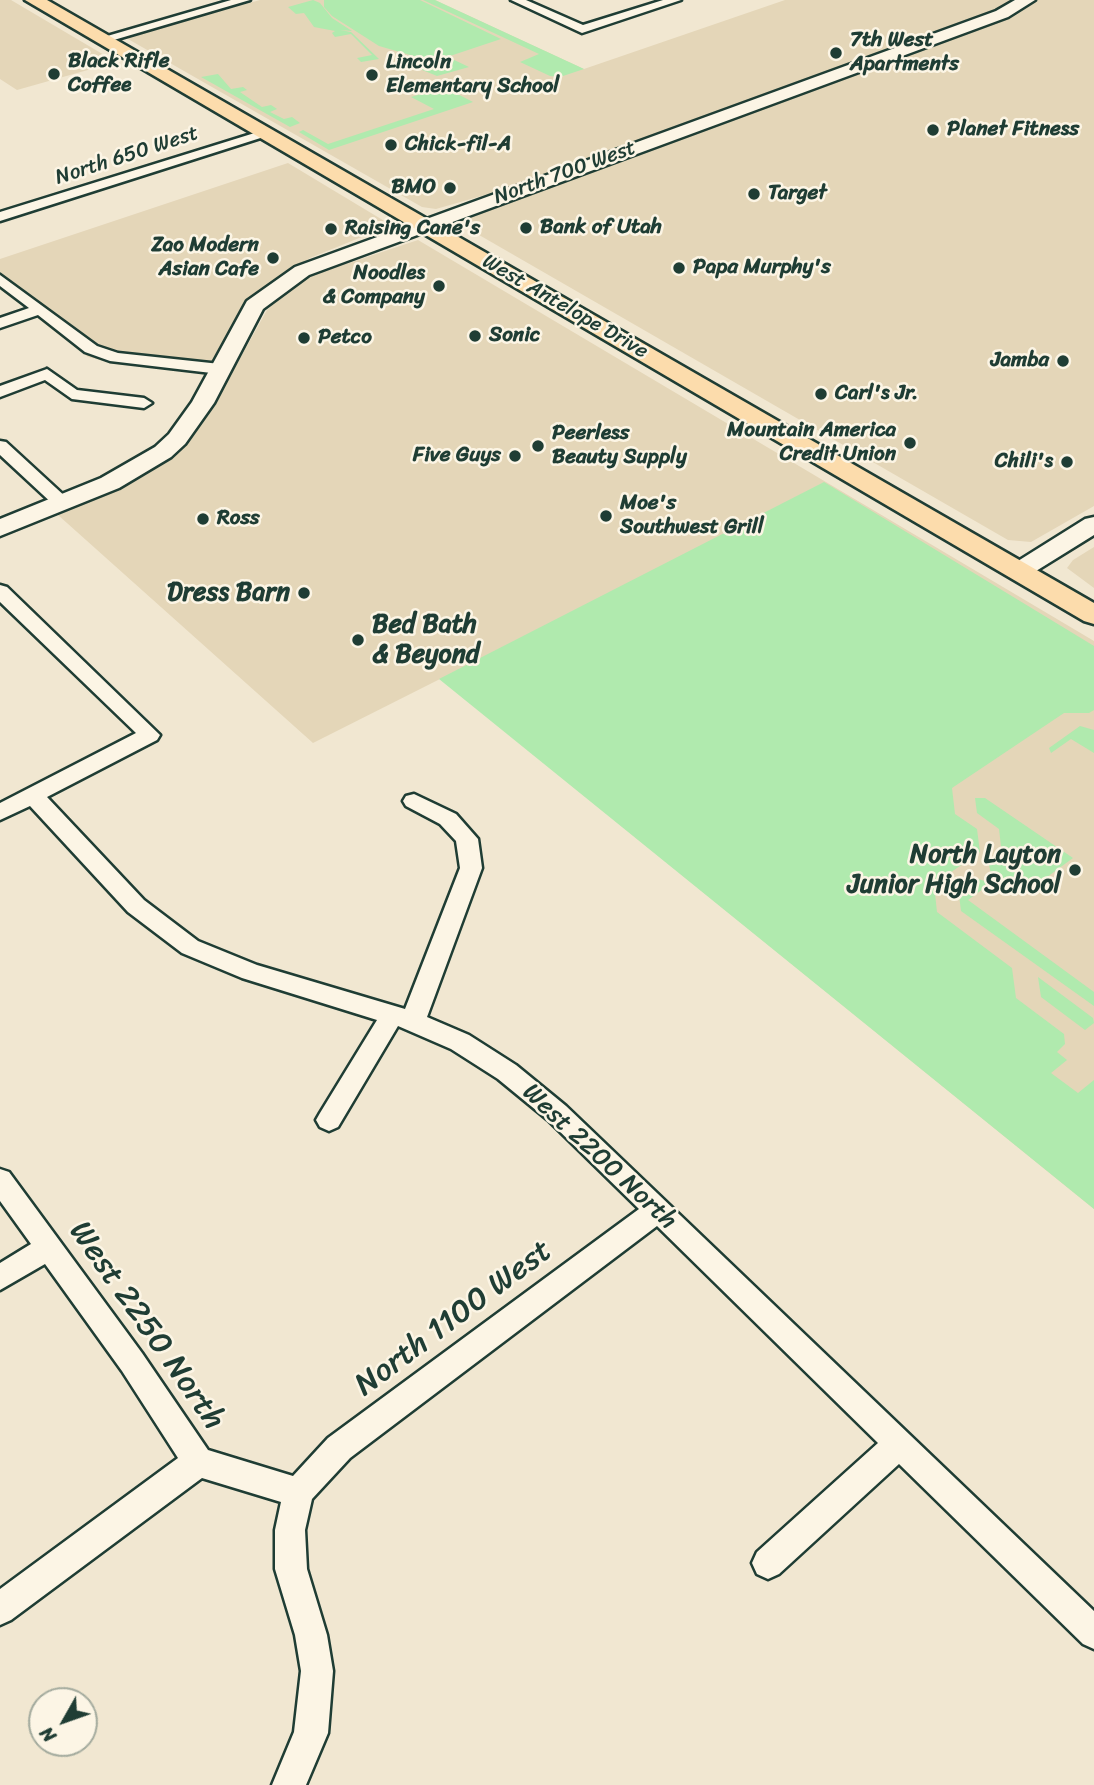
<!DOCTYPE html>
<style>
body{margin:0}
#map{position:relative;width:1094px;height:1785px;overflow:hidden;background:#f1e7d1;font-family:Sriracha,sans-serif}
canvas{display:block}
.north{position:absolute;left:28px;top:1687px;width:70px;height:70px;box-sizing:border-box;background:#fcf5e5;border:2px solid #a4ab9e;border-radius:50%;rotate:230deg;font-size:19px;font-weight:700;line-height:28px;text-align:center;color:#1f3d34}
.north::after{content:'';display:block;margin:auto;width:24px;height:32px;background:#1f3d34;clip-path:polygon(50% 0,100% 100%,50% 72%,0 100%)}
</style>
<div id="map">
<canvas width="1094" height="1785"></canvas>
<div class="north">N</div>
</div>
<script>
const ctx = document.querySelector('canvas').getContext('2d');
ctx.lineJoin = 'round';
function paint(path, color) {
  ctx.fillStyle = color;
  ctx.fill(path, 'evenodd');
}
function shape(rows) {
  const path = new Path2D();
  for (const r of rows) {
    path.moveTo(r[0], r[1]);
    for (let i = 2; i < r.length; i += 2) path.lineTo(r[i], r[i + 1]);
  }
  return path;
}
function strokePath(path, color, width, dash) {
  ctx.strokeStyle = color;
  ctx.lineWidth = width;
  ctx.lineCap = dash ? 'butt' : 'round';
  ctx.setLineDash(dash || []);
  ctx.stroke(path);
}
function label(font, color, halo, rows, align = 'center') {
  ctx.font = font + ' Sriracha,sans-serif';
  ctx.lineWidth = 5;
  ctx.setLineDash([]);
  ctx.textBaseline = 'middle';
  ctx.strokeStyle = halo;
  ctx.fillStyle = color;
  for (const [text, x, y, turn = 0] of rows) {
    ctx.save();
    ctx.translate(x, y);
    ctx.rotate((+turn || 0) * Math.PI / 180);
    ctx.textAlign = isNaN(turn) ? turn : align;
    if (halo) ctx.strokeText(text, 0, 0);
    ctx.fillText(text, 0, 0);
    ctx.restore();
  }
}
paint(shape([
 [0,0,11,0,116,62,17,90,0,79],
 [260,0,435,0,584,69,785,0,1014,0,986,14,752,99,502,190,436,209,422,207,128,39,130,36],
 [1036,0,1094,0,1094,506,1031,542,1008,540,467,228,467,220,483,211,994,23,1026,8],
 [288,163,391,225,310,258,259,290,240,311,206,372,116,364,88,357,0,289,0,259],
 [418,240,1094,641,1094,1209,440,679,313,743,58,515,146,475,185,446,209,414,267,310,287,290,310,276],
 [1094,547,1094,588,1067,568,1073,560]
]), '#e4d6b8');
paint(shape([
 [313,0,320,3,332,18,352,31,340,30,351,32,379,59,361,62,357,58,372,55,351,34,335,37,332,33,335,31,314,27,304,13,296,14,288,7],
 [324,0,420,0,501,39,438,60,424,59,379,46,332,16,324,7],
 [423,0,435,0,584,69,560,77,550,76,520,62,539,54],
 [414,58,431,61,450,58,469,67,437,76,405,63],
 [218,74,231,89,243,87,247,90,240,92,262,107,271,105,277,109,270,112,284,119,292,117,300,123,290,127,201,77],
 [444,87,473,102,329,150,299,132,303,130,328,144,434,109,411,97],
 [824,482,1094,646,1094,710,1089,713,1064,713,952,788,955,814,977,829,980,852,934,884,937,912,1012,968,1016,998,1064,1034,1065,1044,1057,1052,1067,1060,1051,1073,1078,1093,1094,1080,1094,1209,439,679],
 [1080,726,1094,730,1094,753,1071,739,1051,753,1049,748],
 [975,798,985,798,1073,858,1028,891,1019,885,1001,881,991,874,989,865,1002,855,999,829,977,813],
 [972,877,991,883,968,900,1094,992,1094,1006,961,911,958,887],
 [1038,977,1093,1018,1094,1023,1085,1030,1041,997]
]), '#b0eaae');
const street = shape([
 [231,0,250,0,107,42,97,39,231,0],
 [511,0,526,0,583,25,663,0,681,0,582,33,511,0],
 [261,131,273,134,0,221,0,212,261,131],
 [0,275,97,346,118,353,220,364,228,369,220,374,110,361,85,352,38,315,0,328,0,318,29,308,0,286,0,275],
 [47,369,77,390,144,398,152,403,144,408,72,399,45,380,0,397,0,386,47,369],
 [0,441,6,442,68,499,71,503,68,507,56,507,0,455,0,441],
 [0,585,7,587,160,735,157,740,47,797,144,900,198,941,257,965,405,1009,460,868,456,841,440,824,406,806,403,801,406,796,414,794,456,814,478,839,482,868,427,1017,469,1035,516,1065,566,1106,1094,1611,1094,1649,1083,1644,899,1464,779,1574,768,1579,757,1574,752,1563,757,1552,878,1443,657,1226,350,1458,312,1499,305,1530,307,1569,327,1635,333,1671,328,1733,306,1785,272,1785,294,1732,301,1671,295,1635,275,1569,275,1530,281,1502,202,1478,11,1620,0,1625,0,1589,178,1458,122,1371,45,1264,0,1290,0,1263,31,1244,0,1201,0,1169,9,1172,142,1353,208,1450,293,1476,328,1438,639,1209,548,1120,498,1079,451,1049,398,1026,338,1127,329,1131,320,1127,316,1120,320,1113,377,1020,242,978,182,953,128,912,30,806,0,820,0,803,136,733,0,602,0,585]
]);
const secondary = shape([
 [1015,0,1035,0,1008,17,309,275,263,309,214,403,185,444,171,457,119,488,0,536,0,519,101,478,155,447,169,434,192,402,247,301,295,267,996,11,1015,0],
 [1094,517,1094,535,1028,576,1019,579,1010,576,1006,571,1010,566,1085,519,1094,517]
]);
const primary = shape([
 [25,0,47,0,1094,603,1094,624,1084,621,25,0]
]);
strokePath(street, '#1f3d34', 5);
strokePath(secondary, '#1f3d34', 5);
strokePath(primary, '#1f3d34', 5);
paint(street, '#fcf5e5');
paint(secondary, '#fcf5e5');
paint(primary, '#fcdcac');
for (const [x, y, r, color] of [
 [836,53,7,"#1f3d34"],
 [54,74,7,"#1f3d34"],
 [372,75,7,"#1f3d34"],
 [933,130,7,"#1f3d34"],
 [391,145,7,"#1f3d34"],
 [450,188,7,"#1f3d34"],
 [754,194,7,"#1f3d34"],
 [526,228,7,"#1f3d34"],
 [331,229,7,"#1f3d34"],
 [273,258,7,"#1f3d34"],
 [679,268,7,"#1f3d34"],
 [439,286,7,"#1f3d34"],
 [475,336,7,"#1f3d34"],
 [304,338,7,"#1f3d34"],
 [1063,361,7,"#1f3d34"],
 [821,394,7,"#1f3d34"],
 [910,443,7,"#1f3d34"],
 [538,446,7,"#1f3d34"],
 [515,456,7,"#1f3d34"],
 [1067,462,7,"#1f3d34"],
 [606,516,7,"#1f3d34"],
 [203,519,7,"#1f3d34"],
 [304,593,7,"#1f3d34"],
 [358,640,7,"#1f3d34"],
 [1075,870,7,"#1f3d34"]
]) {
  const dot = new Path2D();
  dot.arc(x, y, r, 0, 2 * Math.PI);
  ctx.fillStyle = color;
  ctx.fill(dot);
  strokePath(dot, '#fcf5e5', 2.5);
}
label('bold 21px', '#1f3d34', '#fcf5e5', [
 ["7th West",850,41],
 ["Apartments",850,65],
 ["Black Rifle",68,62],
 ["Coffee",68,86],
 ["Lincoln",386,63],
 ["Elementary School",386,87],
 ["Planet Fitness",947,130],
 ["Chick-fil-A",405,145],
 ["BMO",436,188,"right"],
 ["Target",768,194],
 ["Bank of Utah",540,228],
 ["Raising Cane's",345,229],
 ["Zao Modern",259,246,"right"],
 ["Asian Cafe",259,270,"right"],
 ["Papa Murphy's",693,268],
 ["Noodles",425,274,"right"],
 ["& Company",425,298,"right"],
 ["Sonic",489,336],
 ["Petco",318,338],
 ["Jamba",1049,361,"right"],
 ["Carl's Jr.",835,394],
 ["Mountain America",896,431,"right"],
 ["Credit Union",896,455,"right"],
 ["Peerless",552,434],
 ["Beauty Supply",552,458],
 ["Five Guys",501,456,"right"],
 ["Chili's",1053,462,"right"],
 ["Moe's",620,504],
 ["Southwest Grill",620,528],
 ["Ross",217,519]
], 'left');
label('21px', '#1f3d34', '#fcf5e5', [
 ["North 650 West",127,156,-18],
 ["North 700 West",565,173,-20],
 ["West Antelope Drive",565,307,30]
]);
label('bold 26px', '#1f3d34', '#fcf5e5', [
 ["Dress Barn",290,593],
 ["Bed Bath",372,625,"left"],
 ["& Beyond",372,655,"left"],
 ["North Layton",1061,855],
 ["Junior High School",1061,885]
], 'right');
label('26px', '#1f3d34', '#fcf5e5', [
 ["West 2200 North",599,1157,43]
]);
label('32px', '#1f3d34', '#fcf5e5', [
 ["North 1100 West",454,1319,-37],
 ["West 2250 North",146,1326,55]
]);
</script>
